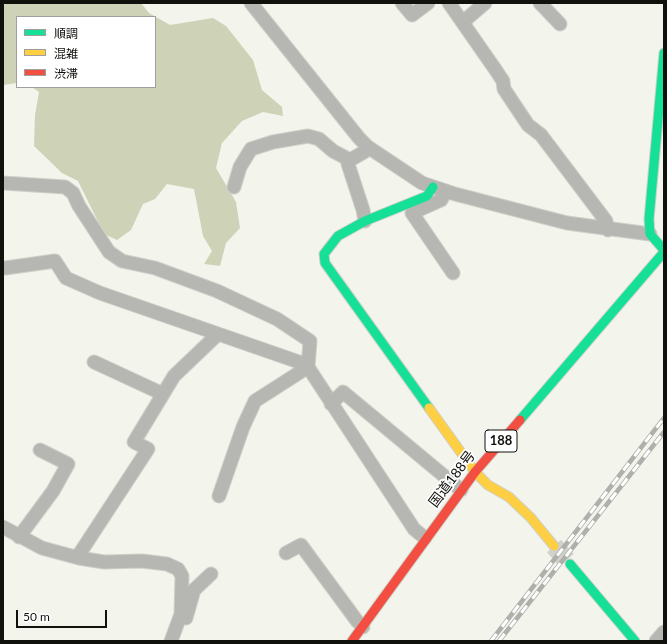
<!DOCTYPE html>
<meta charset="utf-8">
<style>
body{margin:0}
#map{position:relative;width:667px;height:644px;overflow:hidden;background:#f3f5ec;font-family:Lato,"Noto Sans JP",sans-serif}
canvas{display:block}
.frame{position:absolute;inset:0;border:4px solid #10110c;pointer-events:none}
.legend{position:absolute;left:16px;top:16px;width:140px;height:72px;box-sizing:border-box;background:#fff;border:1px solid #9fa09e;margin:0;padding:5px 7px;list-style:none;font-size:12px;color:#10110c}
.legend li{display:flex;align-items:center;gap:8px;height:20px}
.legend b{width:20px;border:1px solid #9fa09e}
.scale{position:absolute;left:16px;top:610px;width:91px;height:18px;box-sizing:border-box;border:2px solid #10110c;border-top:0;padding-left:5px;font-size:12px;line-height:14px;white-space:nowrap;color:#10110c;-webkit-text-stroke:3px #fff;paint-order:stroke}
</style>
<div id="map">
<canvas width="667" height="644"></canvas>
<div class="frame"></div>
<ul class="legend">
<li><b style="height:5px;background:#16e098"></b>順調</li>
<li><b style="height:5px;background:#ffcf43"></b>混雑</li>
<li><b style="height:5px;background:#f24e42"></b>渋滞</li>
</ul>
<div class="scale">50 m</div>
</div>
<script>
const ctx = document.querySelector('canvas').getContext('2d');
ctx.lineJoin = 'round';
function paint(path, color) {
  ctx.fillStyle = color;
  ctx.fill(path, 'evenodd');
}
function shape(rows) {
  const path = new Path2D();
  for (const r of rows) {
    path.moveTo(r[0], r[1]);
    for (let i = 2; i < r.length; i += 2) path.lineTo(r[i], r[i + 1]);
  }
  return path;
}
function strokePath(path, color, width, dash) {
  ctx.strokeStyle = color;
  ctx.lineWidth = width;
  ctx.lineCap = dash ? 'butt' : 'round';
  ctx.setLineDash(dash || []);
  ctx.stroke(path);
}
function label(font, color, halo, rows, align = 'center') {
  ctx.font = font + ' Lato,"Noto Sans JP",sans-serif';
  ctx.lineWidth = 3.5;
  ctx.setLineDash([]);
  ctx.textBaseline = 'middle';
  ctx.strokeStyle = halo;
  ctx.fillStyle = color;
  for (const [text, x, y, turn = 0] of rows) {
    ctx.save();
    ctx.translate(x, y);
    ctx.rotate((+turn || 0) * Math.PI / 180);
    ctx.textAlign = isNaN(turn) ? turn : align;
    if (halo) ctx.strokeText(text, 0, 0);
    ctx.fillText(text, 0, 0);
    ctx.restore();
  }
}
paint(shape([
 [6,3,141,3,149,13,170,25,213,18,226,26,253,60,262,90,282,107,283,116,263,112,242,121,222,143,216,168,236,202,240,228,226,243,220,266,204,264,212,251,203,236,194,189,167,184,155,199,143,204,131,230,117,240,104,234,78,181,62,173,34,146,35,115,39,92,32,87,155,87,155,17,17,17,17,83,3,85,3,6]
]), '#ced3b7');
strokePath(shape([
 [554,546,570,564]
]), '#d1d3ca', 19, [19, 10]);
const street = shape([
 [251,3,359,138,368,147,422,183,455,194,567,223,650,234],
 [402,3,412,15,428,3],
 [449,3,495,69,503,81,504,89,528,125,541,135,606,221,608,230],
 [540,3,560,24],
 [463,22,485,3],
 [3,183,65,187,73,193,79,206,109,252,122,261,155,268,217,291,277,319,310,341,308,367,255,401,243,427,219,496],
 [234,187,240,167,251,149,273,142,308,136,319,139,333,151,350,160],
 [446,191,441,200,412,213,453,273],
 [365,221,363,210,348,164,350,160,364,152,368,147],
 [5,268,55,261,66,278,100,293,299,362,308,367,414,529,425,538],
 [94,362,163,394],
 [331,404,343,392,461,490],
 [3,527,42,548,79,558,104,562,142,561,167,564,178,569,182,576,181,614,171,641],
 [19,537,53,491,68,464,40,450],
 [286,553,301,545,357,621,363,627],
 [79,558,80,553,148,449,134,442,174,376,218,334],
 [186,618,194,590,211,574],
 [656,641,664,632]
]);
const fast = shape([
 [664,53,649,219,650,234,664,250],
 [429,408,325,263,324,254,338,236,365,221,427,196,433,187],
 [520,420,664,252],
 [570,564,635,641]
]);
const slow = shape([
 [429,408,475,472,488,485,509,497,531,518,554,546]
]);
const jam = shape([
 [352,641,475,472,520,420]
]);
strokePath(street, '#ced0c9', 15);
strokePath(fast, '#ced0c9', 11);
strokePath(slow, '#ced0c9', 11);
strokePath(jam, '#ced0c9', 11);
strokePath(street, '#b6b7b2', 13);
strokePath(fast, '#16e098', 9);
strokePath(slow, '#ffcf43', 9);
strokePath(jam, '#f24e42', 9);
const rail = shape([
 [491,641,664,418],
 [499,641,664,432]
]);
strokePath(rail, '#afafab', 4.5);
strokePath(rail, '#fff', 3, [9]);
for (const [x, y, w] of [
 [501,441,32]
]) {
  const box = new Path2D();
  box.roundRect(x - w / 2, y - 11, w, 22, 3);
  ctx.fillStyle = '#fff';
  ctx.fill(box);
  strokePath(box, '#10110c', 1);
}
label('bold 13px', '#10110c', null, [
 ["188",501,441]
]);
label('14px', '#10110c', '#fff', [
 ["国道188号",452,479,-53]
]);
</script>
